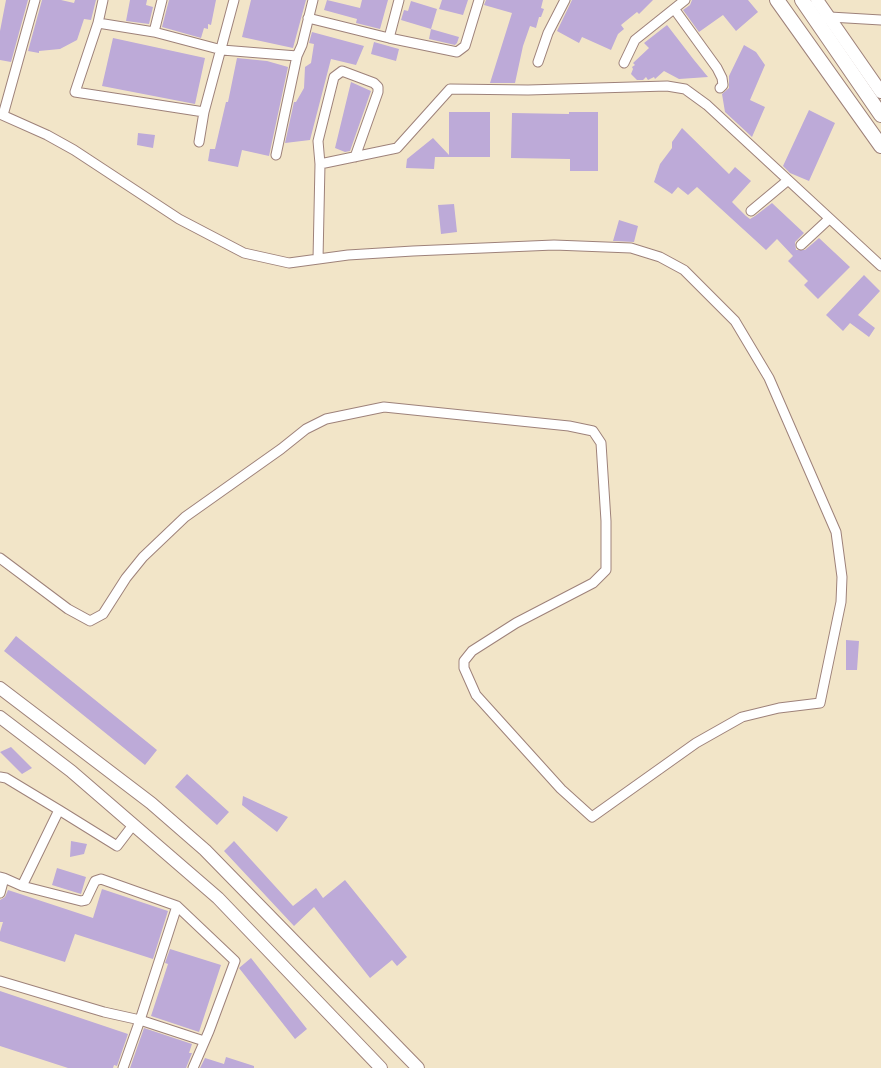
<!DOCTYPE html>
<style>
body{margin:0}
canvas{display:block;background:#f2e5c8}
</style>
<canvas width="881" height="1068"></canvas>
<script>
const ctx = document.querySelector('canvas').getContext('2d');
ctx.lineJoin = 'round';
function paint(path, color) {
  ctx.fillStyle = color;
  ctx.fill(path, 'evenodd');
}
function shape(rows) {
  const path = new Path2D();
  for (const r of rows) {
    path.moveTo(r[0], r[1]);
    for (let i = 2; i < r.length; i += 2) path.lineTo(r[i], r[i + 1]);
  }
  return path;
}
function strokePath(path, color, width, dash) {
  ctx.strokeStyle = color;
  ctx.lineWidth = width;
  ctx.lineCap = dash ? 'butt' : 'round';
  ctx.setLineDash(dash || []);
  ctx.stroke(path);
}
paint(shape([
 [6,0,28,0,11,62,0,60,0,31],
 [42,0,61,0,74,3,75,0,96,0,91,20,84,19,77,40,60,49,39,51,39,53,28,51],
 [130,0,147,0,146,5,153,7,149,24,126,21],
 [169,0,216,0,211,25,208,24,208,29,204,28,201,38,162,27],
 [251,0,306,0,293,48,242,37],
 [327,0,360,8,362,0,388,0,380,29,356,23,357,19,324,10],
 [442,0,468,0,463,15,439,9],
 [486,0,543,0,541,8,544,9,541,17,539,17,536,28,530,26,523,46,515,83,490,83,512,13,484,5],
 [572,0,653,0,639,14,637,12,621,25,624,29,618,34,611,50,582,37,579,43,557,31],
 [692,0,748,0,758,12,736,31,723,15,699,32,683,10,690,5],
 [411,1,437,9,431,29,401,20,404,10,408,11],
 [667,25,694,60,708,77,679,79,664,71,655,79,654,77,648,80,646,77,643,80,637,80,631,74,633,69,632,67,635,65,633,63,649,48,644,43],
 [431,29,459,37,457,43,455,45,429,39],
 [312,32,364,46,356,65,331,59,310,140,285,143,294,102,296,102,304,88,305,67,311,63,314,44,309,43],
 [113,38,205,58,195,104,102,86],
 [374,42,399,49,396,61,371,54],
 [744,45,756,52,765,65,750,100,765,107,752,137,725,112,722,94,729,88,729,76],
 [237,58,267,61,288,67,269,156,242,150,238,167,208,161,210,149,215,149,226,102,228,102],
 [351,82,371,91,350,151,345,152,335,148],
 [809,110,835,123,809,181,790,173,783,166],
 [449,112,490,112,490,157,435,157,434,169,406,168,407,159,433,138,449,155],
 [569,112,598,112,598,171,570,171,570,159,511,158,512,113,569,114],
 [682,128,729,174,735,167,751,181,732,202,746,216,750,219,755,216,772,203,804,233,795,242,796,250,805,250,819,238,850,267,818,299,804,285,808,281,788,261,793,256,777,239,766,250,697,187,688,195,678,187,672,194,654,182,660,164,672,148,672,142],
 [138,133,155,135,153,148,137,145],
 [454,204,457,232,441,234,438,205],
 [619,220,638,226,634,242,613,241],
 [864,275,880,291,858,315,875,328,869,337,850,323,843,331,826,315],
 [16,636,157,750,145,765,4,651],
 [846,640,859,641,857,670,846,670],
 [11,747,32,768,22,774,0,752],
 [187,774,229,812,217,825,175,787],
 [243,796,288,817,277,832,242,805],
 [71,841,87,844,84,854,70,857],
 [234,841,293,906,316,888,323,898,345,880,407,957,397,966,392,960,370,978,314,907,294,926,224,851],
 [57,868,86,877,81,894,52,885],
 [102,889,168,911,153,959,75,934,65,962,0,941,0,932,3,922,0,922,0,900,5,897,8,890,93,918],
 [170,949,221,965,199,1032,151,1016,168,964,165,963],
 [251,958,307,1029,295,1039,239,968],
 [0,991,128,1034,117,1066,114,1065,113,1068,68,1068,0,1046],
 [144,1028,192,1044,189,1053,192,1053,186,1068,130,1068],
 [226,1057,254,1066,254,1068,200,1068,205,1058,224,1064]
]), '#bdaad8');
const minor = shape([
 [103,0,98,23,154,32,222,50,297,56],
 [675,10,717,68,722,78,723,85,720,88],
 [308,18,389,38,457,52,465,46,479,0],
 [824,19,830,17,881,20],
 [98,23,75,92,204,112],
 [154,32,162,0],
 [389,38,399,0],
 [538,62,548,33,565,0],
 [624,63,635,40,685,0],
 [0,114,47,135,74,150,179,219,244,253,289,263,348,255,413,251,554,245,631,248,660,257,684,270,735,321,769,378,836,532,842,577,841,602,820,703,779,708,742,717,696,743,592,817,561,789,476,695,464,668,464,661,472,651,516,623,593,583,606,570,606,521,601,443,593,431,569,426,384,407,326,419,306,429,281,449,185,517,143,557,126,578,103,614,90,621,68,609,0,558],
 [3,115,35,0],
 [199,142,204,112,234,0],
 [276,155,297,56,302,45,313,0],
 [320,164,397,148,450,89,528,90,667,86,685,89,707,105,881,266],
 [751,211,787,181],
 [801,245,829,219],
 [318,259,320,164,318,141,334,77,342,71,374,83,378,87,378,92,355,157],
 [0,777,6,778,59,810,22,886,4,878],
 [59,810,117,846,133,825],
 [0,877,4,878,0,893],
 [177,906,235,961,209,1031,193,1068],
 [0,981,104,1012,140,1020,177,906,101,879,95,881,86,900,81,901,22,886],
 [123,1068,140,1020,204,1041]
]);
const tertiary = shape([
 [817,0,881,92],
 [0,688,151,803,205,850,418,1068],
 [0,717,71,771,218,898,381,1068]
]);
const secondary = shape([
 [777,0,881,146],
 [802,0,881,115]
]);
strokePath(minor, '#9e827a', 11);
strokePath(tertiary, '#9e827a', 14);
strokePath(secondary, '#9e827a', 16);
strokePath(minor, '#fff', 9);
strokePath(tertiary, '#fff', 12);
strokePath(secondary, '#fff', 14);
</script>
